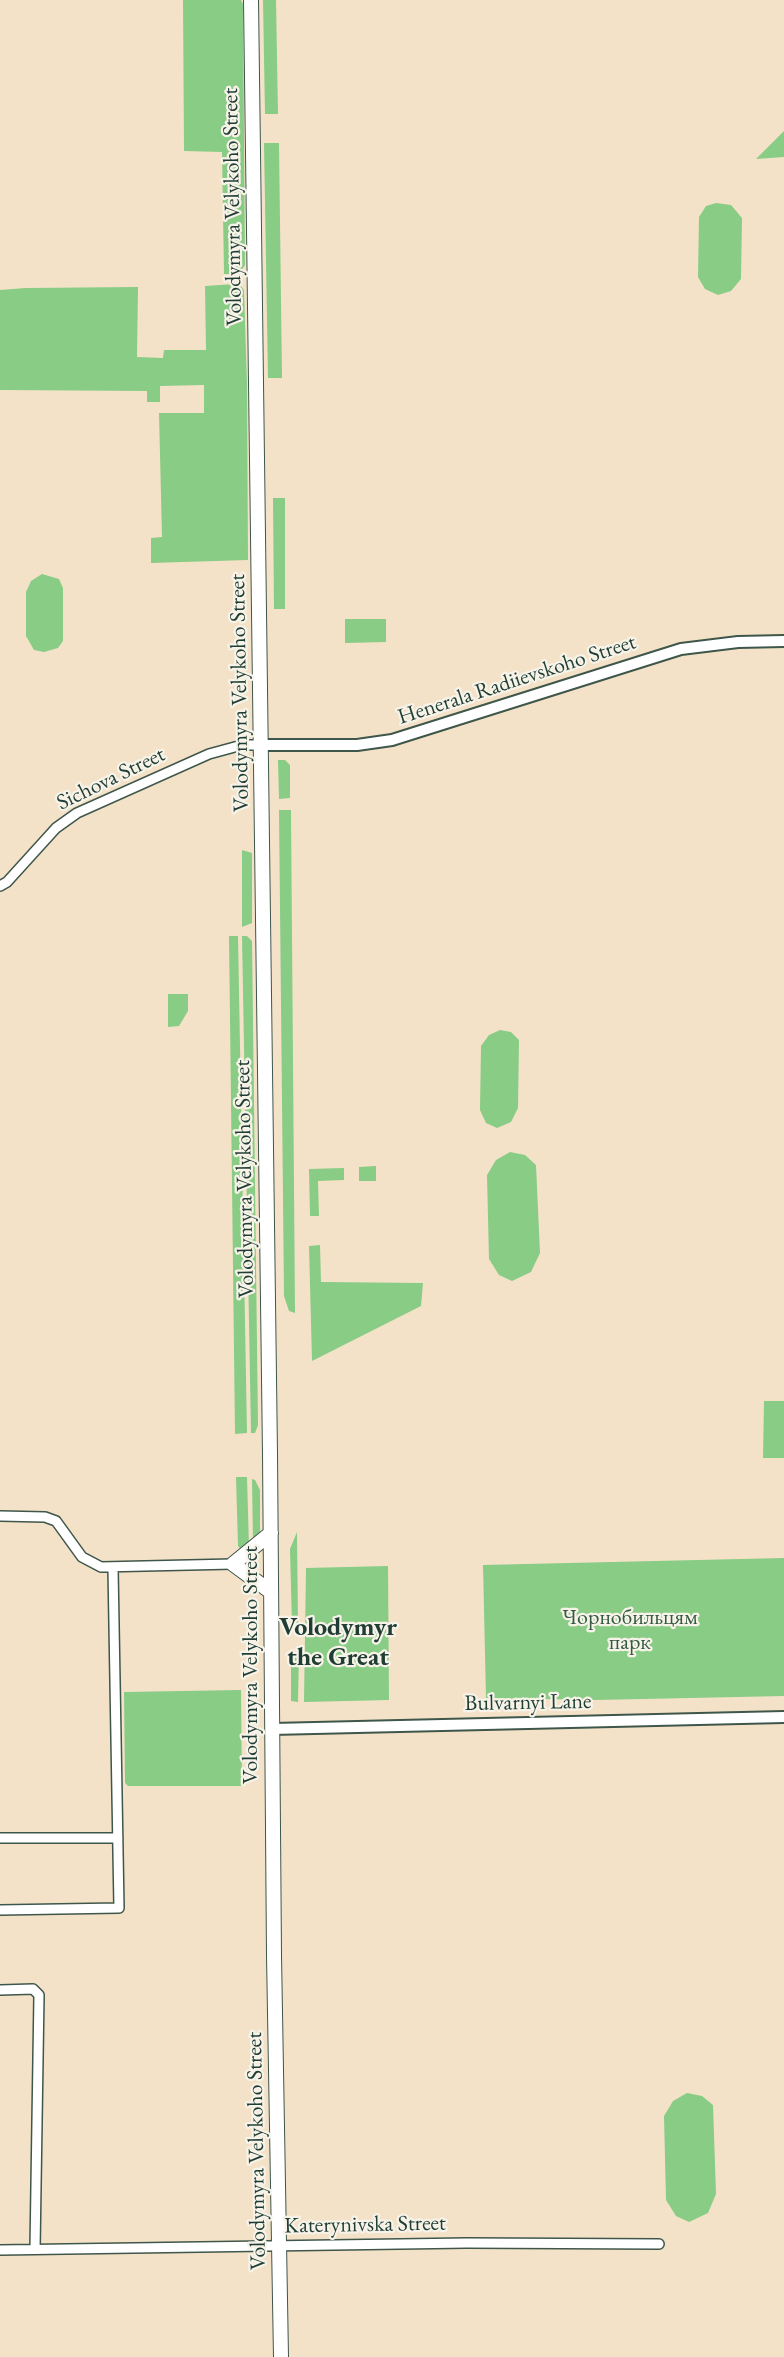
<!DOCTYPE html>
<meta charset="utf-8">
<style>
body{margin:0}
canvas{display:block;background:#f3e2c8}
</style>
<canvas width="784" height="2357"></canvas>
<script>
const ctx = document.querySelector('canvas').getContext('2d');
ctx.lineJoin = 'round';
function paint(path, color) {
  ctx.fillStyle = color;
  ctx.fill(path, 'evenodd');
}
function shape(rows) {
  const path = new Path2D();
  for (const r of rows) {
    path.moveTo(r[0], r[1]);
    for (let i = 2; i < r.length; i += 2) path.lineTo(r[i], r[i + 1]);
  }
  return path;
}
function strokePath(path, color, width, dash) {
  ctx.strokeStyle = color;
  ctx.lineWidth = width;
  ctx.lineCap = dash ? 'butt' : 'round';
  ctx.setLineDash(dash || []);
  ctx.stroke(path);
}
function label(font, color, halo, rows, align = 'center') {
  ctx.font = font + ' "EB Garamond",serif';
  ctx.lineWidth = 4.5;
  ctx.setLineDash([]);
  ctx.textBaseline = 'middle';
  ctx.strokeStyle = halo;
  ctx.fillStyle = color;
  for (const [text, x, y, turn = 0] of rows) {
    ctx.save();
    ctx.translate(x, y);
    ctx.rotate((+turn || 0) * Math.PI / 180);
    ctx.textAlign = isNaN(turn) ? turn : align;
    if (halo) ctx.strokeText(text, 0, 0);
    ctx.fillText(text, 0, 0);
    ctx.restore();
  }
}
paint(shape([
 [183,0,241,0,243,4,245,265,241,271,235,274,224,274,222,152,184,151],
 [263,0,276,0,278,114,265,114],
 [784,131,784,157,756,159],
 [264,143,279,143,282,378,268,378],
 [716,203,731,205,742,218,741,279,731,291,718,295,705,289,698,277,699,217,706,206],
 [235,284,240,285,244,290,247,384,248,560,151,563,151,538,162,537,159,413,204,413,204,385,160,386,160,402,147,402,147,391,0,390,0,290,25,288,138,287,137,357,163,358,164,350,206,350,205,286],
 [273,498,285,498,285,609,274,609],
 [42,574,59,579,63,588,63,641,58,648,44,652,34,650,26,636,26,592,31,581],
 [345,619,386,619,386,642,345,643],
 [278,760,285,760,290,765,290,798,279,799],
 [279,810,291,810,295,1313,289,1311,284,1296],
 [242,850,252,853,252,923,242,927],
 [229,936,238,936,247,1433,235,1434],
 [242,936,247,936,252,941,258,1425,255,1433,251,1433],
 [168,994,188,994,188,1011,179,1026,168,1027],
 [500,1030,511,1032,519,1040,518,1108,511,1122,497,1128,486,1123,480,1110,481,1046,489,1035],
 [510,1152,525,1155,536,1165,540,1253,531,1272,512,1281,499,1275,489,1259,487,1175,496,1160],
 [376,1166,376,1181,359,1181,359,1167],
 [344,1168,344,1180,318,1181,319,1216,310,1216,309,1169],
 [320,1245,321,1282,423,1283,421,1306,312,1361,309,1246],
 [764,1401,784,1401,784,1458,763,1458],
 [236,1477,247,1477,249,1547,242,1551,238,1546],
 [252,1479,255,1480,260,1490,260,1532,253,1544],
 [297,1532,298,1626,292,1626,290,1549],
 [784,1558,784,1696,596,1700,486,1698,483,1565],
 [388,1566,389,1700,304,1702,306,1568],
 [291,1652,299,1652,298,1702,291,1701],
 [241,1690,242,1786,128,1786,125,1783,124,1692],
 [687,2093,702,2096,713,2105,716,2194,708,2213,689,2222,676,2216,666,2200,664,2116,673,2101]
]), '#89cc85');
const minor = shape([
 [0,886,7,882,56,828,77,813,209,754,242,745,261,745],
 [0,1516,45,1517,56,1521,82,1557,101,1567,233,1564],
 [0,1838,118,1838],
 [0,1910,119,1908,113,1568],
 [0,1990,33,1989,39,1995,35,2249],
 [0,2250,467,2243,659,2244]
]);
const tertiary = shape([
 [261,745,357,745,392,740,681,649,738,642,784,641],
 [272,1729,784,1717]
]);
const primary = shape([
 [251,0,270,1453,274,1955,281,2357],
 [271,1533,233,1564,271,1592]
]);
strokePath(minor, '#3f564a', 12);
strokePath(tertiary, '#3f564a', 14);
strokePath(primary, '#3f564a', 16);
strokePath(minor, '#fff', 9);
strokePath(tertiary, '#fff', 10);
strokePath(primary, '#fff', 14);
label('22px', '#1f3d34', '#f7f3e8', [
 ["Volodymyra Velykoho Street",233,207,-91],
 ["Henerala Radiievskoho Street",517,680,-18],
 ["Volodymyra Velykoho Street",240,693,-91],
 ["Sichova Street",111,779,-26],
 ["Volodymyra Velykoho Street",245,1179,-91],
 ["Volodymyra Velykoho Street",251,1665,-90],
 ["Bulvarnyi Lane",528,1703,-1],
 ["Volodymyra Velykoho Street",257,2151,-91],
 ["Katerynivska Street",365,2225,-1]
]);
label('22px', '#345a44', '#f7f3e8', [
 ["Чорнобильцям",630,1618],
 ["парк",630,1643]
]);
label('bold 26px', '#1f3d34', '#f7f3e8', [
 ["Volodymyr",338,1628],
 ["the Great",338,1658]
]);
</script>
